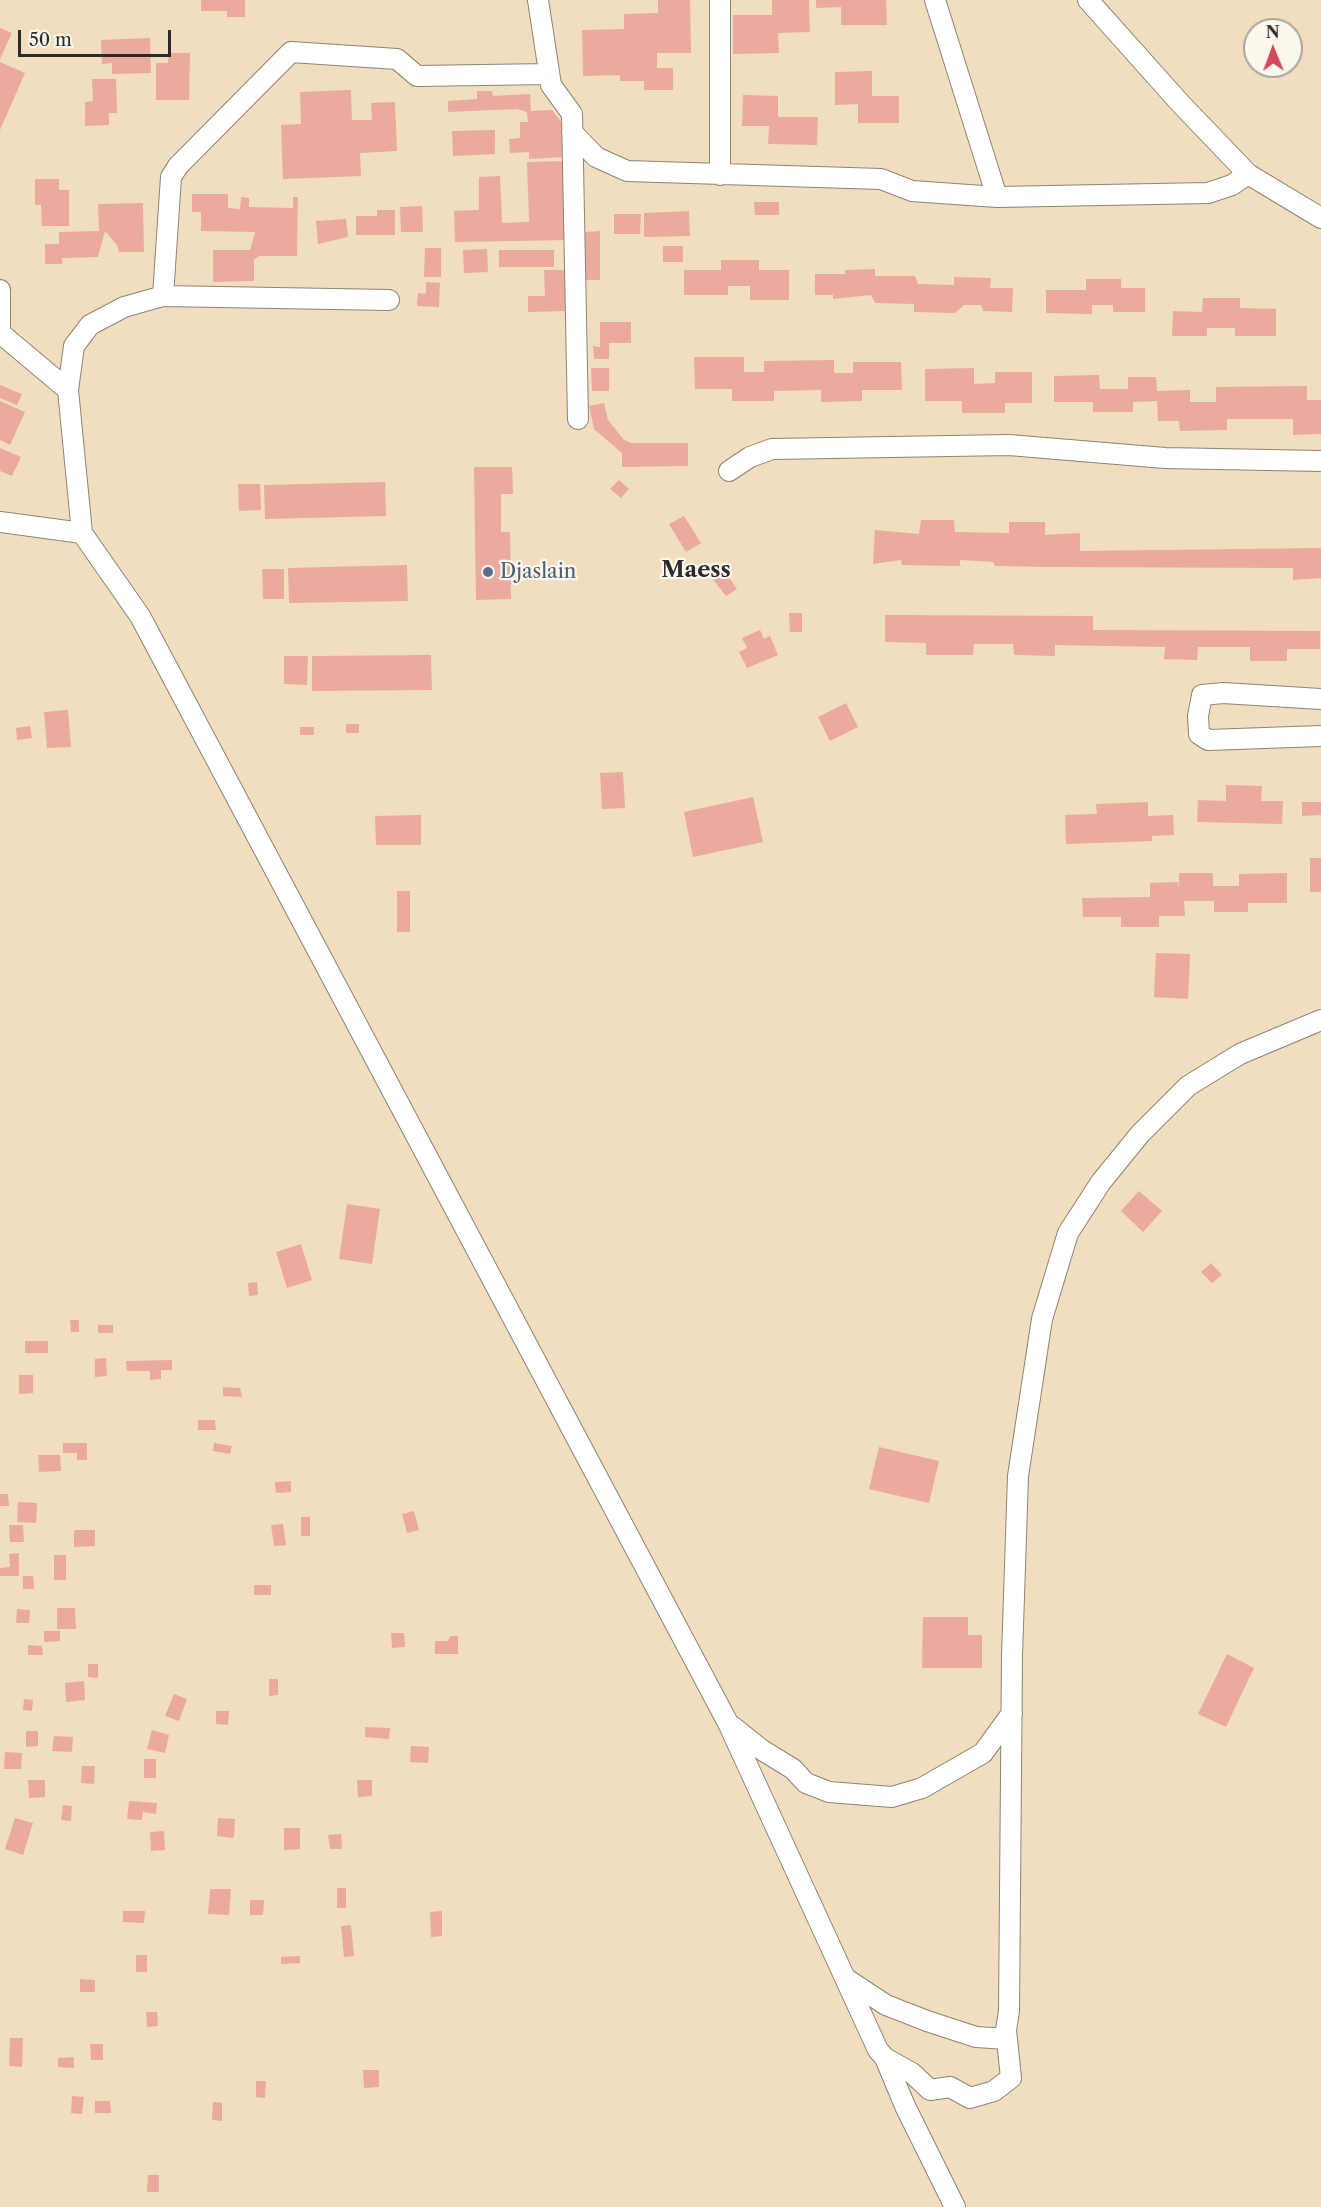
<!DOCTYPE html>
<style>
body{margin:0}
#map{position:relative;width:1321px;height:2207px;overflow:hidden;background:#f0debf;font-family:"Libre Caslon Text",serif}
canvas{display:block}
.north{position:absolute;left:1243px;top:18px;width:60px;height:60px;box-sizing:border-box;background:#fbf7ec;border:2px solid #a8a59f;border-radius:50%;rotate:359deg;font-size:16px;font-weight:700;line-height:24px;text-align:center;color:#2b2b2b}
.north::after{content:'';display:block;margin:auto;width:21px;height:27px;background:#d1495b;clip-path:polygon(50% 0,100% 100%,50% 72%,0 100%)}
.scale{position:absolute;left:18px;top:30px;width:153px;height:27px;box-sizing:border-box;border:3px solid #2b2b2b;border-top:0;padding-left:8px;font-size:18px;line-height:21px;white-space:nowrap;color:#2b2b2b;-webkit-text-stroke:4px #fbf7ec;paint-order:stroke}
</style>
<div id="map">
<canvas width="1321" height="2207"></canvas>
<div class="north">N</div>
<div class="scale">50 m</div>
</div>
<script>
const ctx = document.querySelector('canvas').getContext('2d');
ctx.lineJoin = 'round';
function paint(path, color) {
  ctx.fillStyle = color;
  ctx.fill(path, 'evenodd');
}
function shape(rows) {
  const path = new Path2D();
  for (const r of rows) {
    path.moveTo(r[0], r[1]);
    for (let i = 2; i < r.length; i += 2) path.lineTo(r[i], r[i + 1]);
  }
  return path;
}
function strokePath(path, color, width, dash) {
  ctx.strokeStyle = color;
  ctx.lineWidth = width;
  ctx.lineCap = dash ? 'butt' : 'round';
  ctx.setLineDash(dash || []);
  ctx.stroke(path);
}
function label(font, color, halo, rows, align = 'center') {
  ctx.font = font + ' "Libre Caslon Text",serif';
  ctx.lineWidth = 4.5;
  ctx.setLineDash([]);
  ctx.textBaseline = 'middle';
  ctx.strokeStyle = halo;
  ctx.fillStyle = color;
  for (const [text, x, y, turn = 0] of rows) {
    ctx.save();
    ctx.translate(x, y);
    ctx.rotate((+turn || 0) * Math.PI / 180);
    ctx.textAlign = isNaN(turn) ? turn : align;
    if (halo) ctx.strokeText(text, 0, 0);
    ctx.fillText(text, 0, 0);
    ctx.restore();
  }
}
paint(shape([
 [201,0,245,0,245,17,227,17,227,11,201,11],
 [658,0,690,0,691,53,657,53,657,68,673,68,673,90,644,90,644,81,620,81,620,75,583,76,582,30,624,29,624,14,658,13],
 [772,0,809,0,810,32,778,33,779,53,733,54,733,15,772,15],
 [816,0,886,0,887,25,841,25,841,7,816,8],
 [0,28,12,33,0,59],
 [150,38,151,73,112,74,112,63,102,64,101,40],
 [168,53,190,53,189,100,156,100,156,63,168,63],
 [0,62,25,73,0,130],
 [872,71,872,96,899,96,899,123,858,123,858,104,835,105,835,72],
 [92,79,116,79,117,113,109,113,109,125,85,126,85,102,93,101],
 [351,90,352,120,372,120,371,103,395,102,397,151,360,153,361,176,283,179,281,125,301,124,300,92],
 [477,91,492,91,493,96,530,94,531,111,552,110,562,123,564,157,529,159,529,152,510,153,509,139,520,138,520,122,528,122,527,112,517,109,448,112,448,101,477,99],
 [743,95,778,96,778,117,818,117,817,145,768,144,769,126,742,126],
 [495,130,495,154,453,156,452,131],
 [568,161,570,240,455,242,454,211,479,210,479,177,500,176,502,223,529,222,527,162],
 [35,179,59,179,59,190,69,190,69,226,42,226,41,205,35,205],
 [192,194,228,194,228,208,240,209,241,197,249,198,249,207,293,208,293,197,298,197,297,256,259,256,254,260,254,281,213,282,213,250,250,250,255,232,201,231,201,212,192,212],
 [754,202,779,202,779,215,755,215],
 [143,203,144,252,119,252,117,245,105,231,98,257,62,258,62,264,45,264,45,244,59,244,59,232,99,231,98,204],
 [422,206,423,232,401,232,400,207],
 [377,210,395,210,395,235,356,235,356,216,377,216],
 [689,211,690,236,644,237,644,213],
 [614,214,641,214,640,234,614,234],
 [346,219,348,237,318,244,316,221],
 [600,231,600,280,585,280,585,232],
 [663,246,683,246,683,262,663,262],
 [425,248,441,248,441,277,424,277],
 [487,249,488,272,464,273,463,250],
 [499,250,554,250,554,267,499,267],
 [721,260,759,260,759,270,789,270,789,300,750,300,750,286,728,286,728,295,684,295,684,270,721,270],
 [875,269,875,276,915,276,918,284,954,285,954,277,991,278,990,288,1013,288,1012,312,983,311,981,305,964,305,955,313,914,312,914,304,875,303,871,295,833,299,833,295,815,295,815,274,845,274,845,270],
 [544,270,571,270,571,311,528,312,528,296,545,296],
 [1086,279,1121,279,1121,288,1145,288,1145,312,1113,312,1113,305,1092,305,1092,314,1046,313,1046,290,1086,290],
 [426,282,440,283,439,307,417,306,418,293,426,294],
 [1203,298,1240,298,1240,308,1276,309,1276,336,1235,336,1235,328,1207,328,1207,336,1172,336,1173,311,1202,312],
 [600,322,631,322,631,343,609,343,609,359,594,359,593,346,600,347],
 [694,357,744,357,744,372,764,372,764,361,834,360,834,373,853,373,853,362,901,362,902,390,862,390,862,401,821,402,821,390,774,391,774,401,732,401,732,389,695,389],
 [591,368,609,368,609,391,592,391],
 [974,368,974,384,995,383,995,372,1032,372,1032,403,1005,403,1005,413,962,413,962,401,925,401,925,369],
 [1099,375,1100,389,1128,389,1128,377,1156,377,1157,391,1190,390,1190,402,1216,402,1216,387,1307,386,1307,400,1321,400,1321,434,1293,435,1293,419,1227,419,1227,430,1180,431,1179,421,1158,421,1157,401,1133,402,1133,412,1093,412,1093,402,1054,402,1054,376],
 [0,385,22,394,17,405,0,398],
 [0,401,25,412,10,445,0,440],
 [604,403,608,420,624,440,632,443,688,443,688,466,622,467,622,453,594,429,589,406],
 [0,448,21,457,12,476,0,471],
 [474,467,512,467,513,494,501,494,501,532,510,532,511,599,476,600],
 [619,480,629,489,621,498,610,489],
 [385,482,386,516,265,519,264,485],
 [238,484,260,484,261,510,239,511],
 [684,516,701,543,686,552,669,524],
 [921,520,954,520,955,532,1009,533,1009,522,1045,522,1045,535,1080,533,1080,551,1321,548,1321,578,1293,580,1293,568,1047,567,995,566,993,562,960,560,960,566,902,565,901,560,873,564,875,530,919,534],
 [407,565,408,601,289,603,288,568],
 [262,569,284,569,284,599,263,599],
 [724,570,737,589,726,596,712,578],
 [789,613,802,613,802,632,790,632],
 [885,615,1093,616,1093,630,1320,631,1320,649,1287,649,1287,661,1250,661,1250,647,1198,647,1197,660,1164,659,1165,647,1055,645,1055,656,1014,655,1013,644,974,644,973,655,926,655,926,643,885,642],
 [760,630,764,639,770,636,778,655,747,668,739,652,747,648,742,638],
 [431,655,432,690,312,691,312,656],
 [284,656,308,656,307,685,284,684],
 [846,703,858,727,830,741,818,717],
 [68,710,71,747,47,748,44,712],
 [346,724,359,724,359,733,346,733],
 [30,726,32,738,17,740,16,728],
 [300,727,314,727,314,735,300,735],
 [623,772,625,808,602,809,600,773],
 [1226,785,1262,786,1261,801,1283,801,1282,824,1197,822,1198,800,1226,801],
 [753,797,763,842,693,857,684,812],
 [1148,802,1148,816,1173,815,1174,835,1152,836,1152,841,1066,844,1065,815,1097,814,1096,804],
 [1302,802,1321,802,1321,815,1302,816],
 [421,815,421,845,376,845,375,816],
 [1310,858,1321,858,1321,892,1310,892],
 [1179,873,1213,873,1213,886,1239,886,1239,874,1287,873,1287,903,1248,903,1248,912,1214,912,1214,901,1184,901,1185,916,1159,916,1159,927,1121,927,1121,917,1083,917,1082,898,1150,897,1150,883,1178,882,1179,889],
 [397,891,410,891,410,932,397,932],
 [1156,953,1190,954,1188,999,1154,997],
 [1139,1191,1162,1211,1143,1232,1121,1211],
 [347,1204,380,1209,372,1264,339,1259],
 [301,1244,312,1280,287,1288,276,1252],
 [1211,1263,1222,1275,1212,1283,1201,1272],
 [257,1282,258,1295,249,1296,248,1283],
 [70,1320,79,1320,79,1332,71,1332],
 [98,1325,113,1325,113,1333,98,1333],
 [25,1341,48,1341,48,1353,25,1353],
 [106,1358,107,1376,95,1377,95,1359],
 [172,1360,172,1370,161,1370,161,1379,150,1380,150,1371,127,1371,126,1361],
 [19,1375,33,1375,33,1393,19,1394],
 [223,1387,240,1388,242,1397,223,1396],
 [198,1420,215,1420,216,1430,198,1430],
 [63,1443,87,1443,87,1460,77,1460,77,1453,63,1453],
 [214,1443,232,1446,230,1454,213,1451],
 [879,1447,939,1461,929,1503,869,1489],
 [38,1455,60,1455,61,1471,39,1472],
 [291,1481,291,1492,276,1493,275,1482],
 [0,1494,8,1494,9,1506,0,1506],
 [18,1502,37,1503,36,1523,17,1522],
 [414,1511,419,1530,407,1533,402,1514],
 [301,1517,310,1517,310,1536,301,1536],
 [283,1524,286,1545,274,1546,271,1525],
 [9,1525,23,1525,24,1542,10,1542],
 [74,1530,95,1530,95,1546,74,1547],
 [19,1553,19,1576,0,1576,0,1568,10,1567,9,1554],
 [54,1555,66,1555,66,1580,54,1580],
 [23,1576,33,1576,34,1589,23,1589],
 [254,1585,271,1585,271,1595,254,1595],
 [57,1608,75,1608,76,1629,57,1629],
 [17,1609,30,1610,29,1623,16,1623],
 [923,1617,968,1617,968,1635,982,1635,982,1668,922,1668],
 [44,1631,60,1631,60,1641,44,1642],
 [391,1633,404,1633,405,1647,392,1648],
 [450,1636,458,1636,458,1654,435,1654,435,1641,448,1641],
 [28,1645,42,1646,43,1655,28,1655],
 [1227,1654,1254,1668,1226,1727,1198,1714],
 [88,1664,98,1664,98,1678,88,1677],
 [269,1679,278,1679,278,1695,269,1696],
 [84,1681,85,1700,66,1702,65,1683],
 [174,1694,187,1699,179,1721,165,1716],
 [24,1699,33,1700,32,1711,23,1710],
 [216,1711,229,1711,228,1725,216,1724],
 [365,1727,390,1728,389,1739,365,1737],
 [152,1730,169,1735,165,1753,147,1749],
 [26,1731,38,1731,38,1746,26,1747],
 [54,1736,73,1737,72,1752,52,1751],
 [411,1746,429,1747,428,1763,410,1762],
 [5,1752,22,1753,21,1769,4,1769],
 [144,1759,156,1759,156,1778,144,1778],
 [82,1766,95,1766,94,1784,81,1783],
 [28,1780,45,1780,45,1797,29,1798],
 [357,1780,372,1780,372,1796,358,1797],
 [129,1801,157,1803,156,1814,143,1812,142,1820,127,1819],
 [63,1805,72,1806,71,1821,61,1820],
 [15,1818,33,1823,23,1855,5,1849],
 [218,1818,235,1819,234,1838,217,1836],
 [284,1828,300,1828,300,1849,284,1850],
 [164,1831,165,1850,151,1851,150,1832],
 [341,1834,342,1849,330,1849,328,1835],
 [337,1888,346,1888,346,1908,337,1908],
 [210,1889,231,1889,229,1915,208,1914],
 [250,1900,264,1900,263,1915,250,1915],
 [123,1911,145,1911,144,1923,123,1922],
 [442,1911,442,1936,431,1937,430,1912],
 [351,1925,354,1956,344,1957,341,1926],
 [136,1955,147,1955,147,1972,136,1972],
 [300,1956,300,1963,281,1964,281,1957],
 [80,1979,95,1980,95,1992,80,1992],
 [146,2012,157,2012,158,2026,147,2027],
 [10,2038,23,2038,22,2067,9,2066],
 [90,2044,103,2044,103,2060,91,2060],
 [74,2057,74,2068,58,2067,58,2058],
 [363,2070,379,2070,379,2087,364,2088],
 [256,2081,266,2081,265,2098,256,2097],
 [72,2096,84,2097,82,2114,71,2113],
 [95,2101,110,2101,111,2113,95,2113],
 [213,2102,222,2103,222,2121,212,2120],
 [148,2175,159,2175,159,2192,147,2192]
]), '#eaaa9f');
const minor = shape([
 [538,0,551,85,572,114,578,419],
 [935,0,997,197],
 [1088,0,1180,103,1248,174,1321,218],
 [572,132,596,157,627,171,881,179,912,191,997,197,1208,193,1232,185,1248,174],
 [720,175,720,0],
 [0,290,0,333,68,390],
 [163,296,171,177,178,166,291,52,397,59,417,76,549,74],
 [389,300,163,296,124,307,90,325,74,346,68,390,82,533,140,616,728,1723,878,2050,885,2058,912,2073,930,2090,950,2087,970,2098,994,2091,1011,2078,1006,2030,1009,2011,1012,1656,1018,1476,1042,1319,1068,1233,1101,1182,1140,1134,1188,1086,1240,1054,1321,1020],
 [729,471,750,457,772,449,1009,445,1165,458,1321,461],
 [0,522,82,533],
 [1321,699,1223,693,1202,695,1198,716,1199,734,1208,740,1321,736],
 [732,1726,762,1750,793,1769,806,1783,829,1792,892,1797,922,1788,983,1753,1012,1713],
 [845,1978,886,2005,927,2021,976,2037,1007,2039],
 [885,2058,905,2106,955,2207]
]);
strokePath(minor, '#8e8475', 22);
strokePath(minor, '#fff', 20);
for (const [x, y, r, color] of [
 [488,572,6,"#5c6f8a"]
]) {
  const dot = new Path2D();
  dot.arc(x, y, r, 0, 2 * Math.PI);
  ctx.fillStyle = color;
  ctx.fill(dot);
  strokePath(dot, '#fbf7ec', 2);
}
label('20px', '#4e5e75', '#fbf7ec', [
 ["Djaslain",500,572]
], 'left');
label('bold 22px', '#2b2b2b', '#fbf7ec', [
 ["Maess",696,571]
]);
</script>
